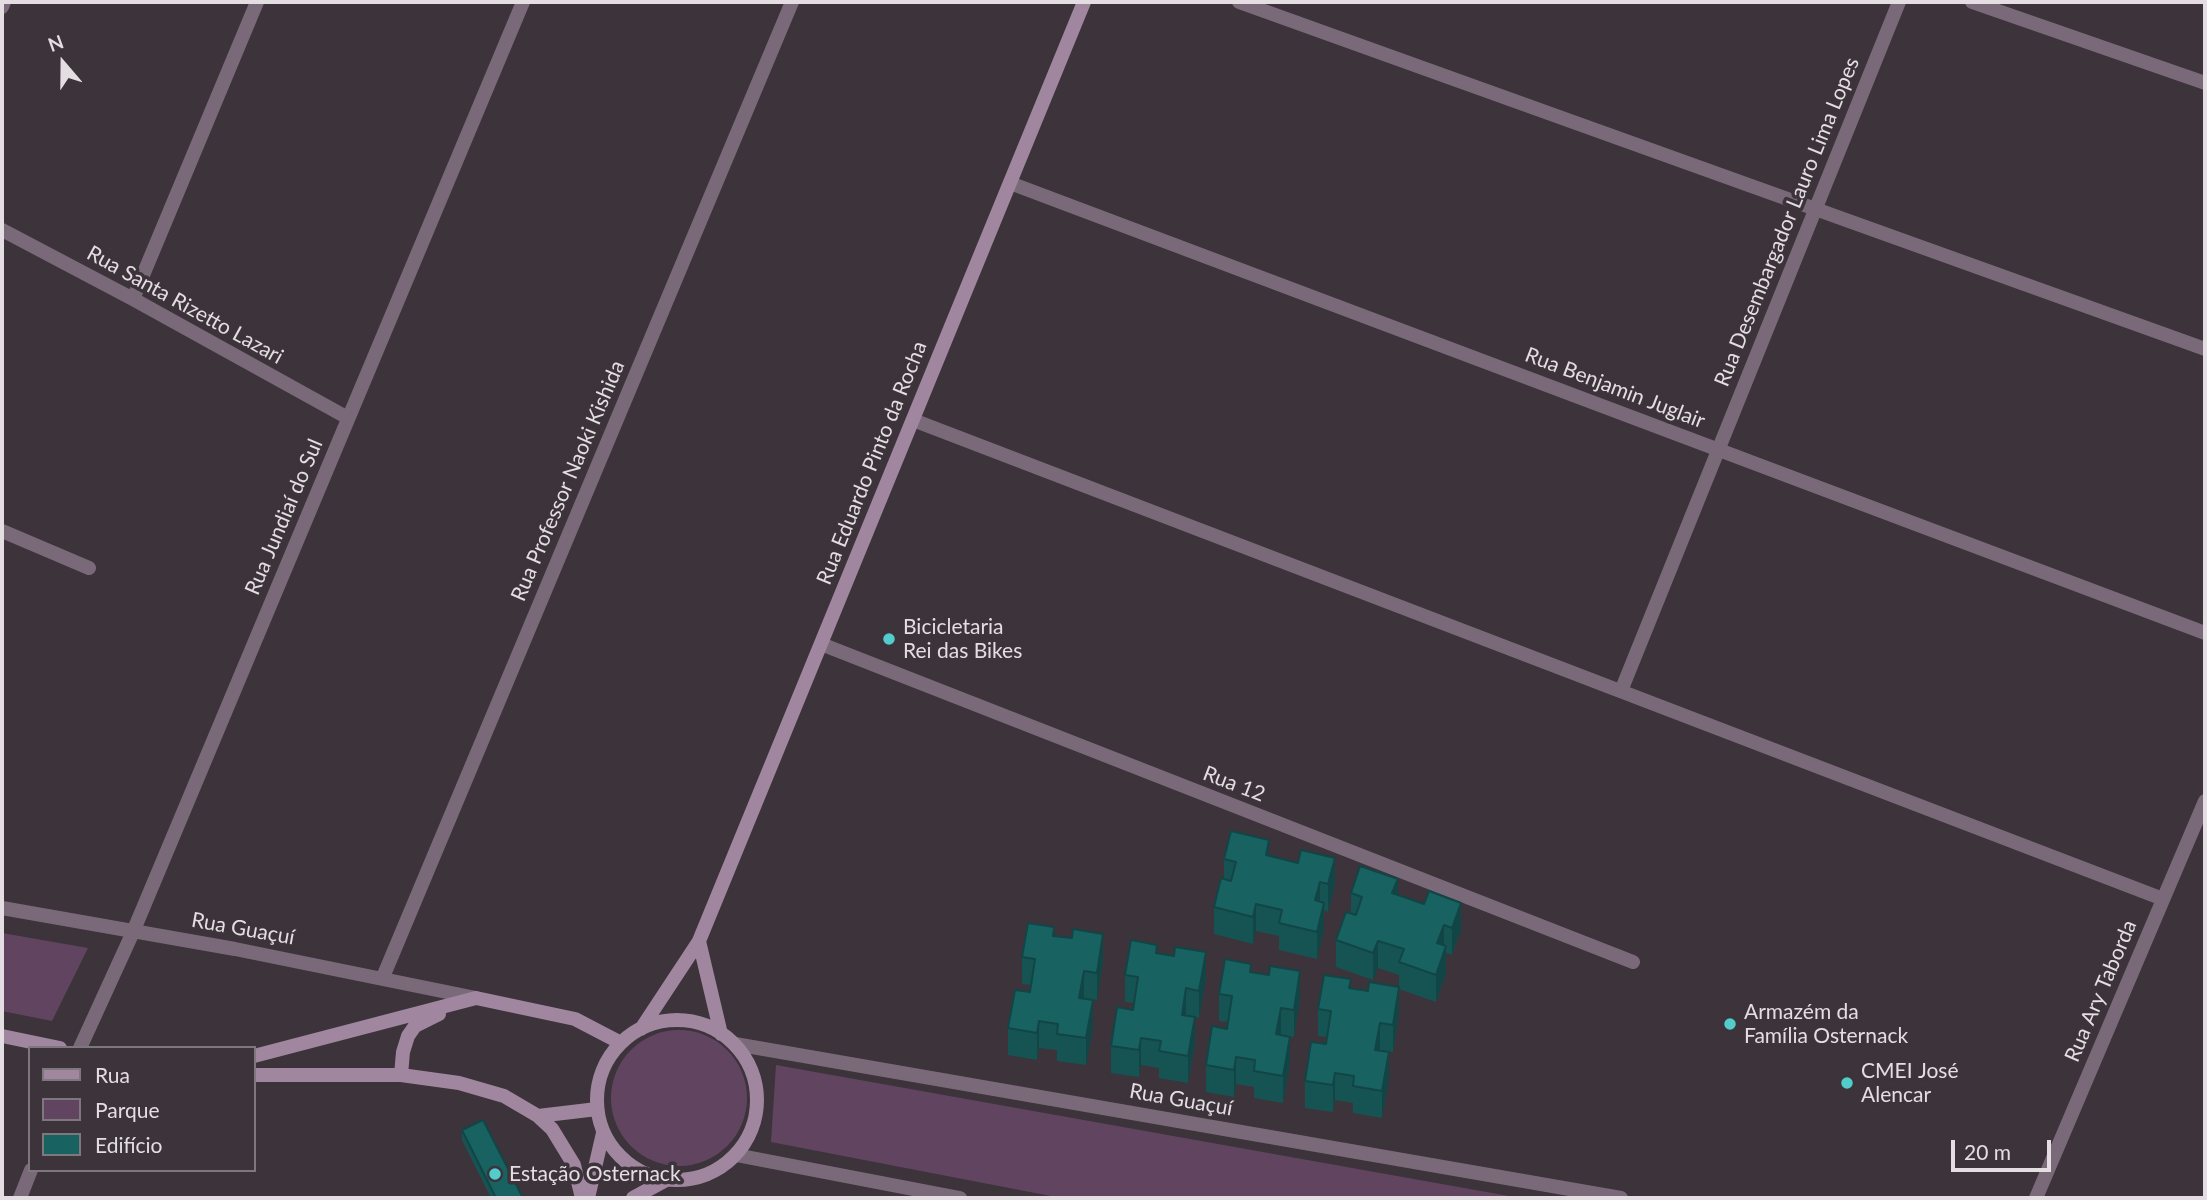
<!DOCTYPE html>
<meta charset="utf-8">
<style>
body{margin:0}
#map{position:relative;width:2207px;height:1200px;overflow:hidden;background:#3c333b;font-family:Lato,sans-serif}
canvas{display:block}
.frame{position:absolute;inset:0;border:4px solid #e4dee3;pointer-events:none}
.legend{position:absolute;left:28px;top:1046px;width:228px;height:126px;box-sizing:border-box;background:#3c333b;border:2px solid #7f777e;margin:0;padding:9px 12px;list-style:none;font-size:21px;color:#e4dee3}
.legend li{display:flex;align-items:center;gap:14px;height:35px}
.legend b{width:35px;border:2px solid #7f777e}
.north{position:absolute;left:28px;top:28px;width:70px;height:70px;-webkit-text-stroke:5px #3c333b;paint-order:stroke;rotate:340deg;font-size:19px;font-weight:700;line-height:28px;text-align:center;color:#e4dee3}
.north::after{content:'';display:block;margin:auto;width:24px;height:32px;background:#e4dee3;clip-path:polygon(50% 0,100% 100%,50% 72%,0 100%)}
.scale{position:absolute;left:1951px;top:1140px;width:100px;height:32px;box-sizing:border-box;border:4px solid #e4dee3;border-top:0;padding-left:9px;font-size:21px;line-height:24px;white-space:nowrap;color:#e4dee3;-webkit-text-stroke:5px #3c333b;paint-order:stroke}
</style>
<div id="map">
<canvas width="2207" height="1200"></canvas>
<div class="frame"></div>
<ul class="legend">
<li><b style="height:9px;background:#a0869f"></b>Rua</li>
<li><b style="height:19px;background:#614560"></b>Parque</li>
<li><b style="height:19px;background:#196262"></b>Edifício</li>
</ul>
<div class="north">N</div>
<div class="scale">20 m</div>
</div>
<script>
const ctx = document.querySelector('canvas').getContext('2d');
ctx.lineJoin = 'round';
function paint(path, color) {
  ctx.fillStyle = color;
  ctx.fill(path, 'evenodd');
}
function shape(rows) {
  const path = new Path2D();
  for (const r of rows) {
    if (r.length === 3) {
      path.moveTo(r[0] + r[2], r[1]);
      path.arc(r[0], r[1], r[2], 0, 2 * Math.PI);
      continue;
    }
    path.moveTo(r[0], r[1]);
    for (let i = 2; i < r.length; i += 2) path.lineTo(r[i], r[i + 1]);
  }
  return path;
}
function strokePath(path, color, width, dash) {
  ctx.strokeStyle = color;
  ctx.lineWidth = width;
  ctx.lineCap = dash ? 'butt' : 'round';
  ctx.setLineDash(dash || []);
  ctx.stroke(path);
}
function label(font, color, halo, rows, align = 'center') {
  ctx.font = font + ' Lato,sans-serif';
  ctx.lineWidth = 7;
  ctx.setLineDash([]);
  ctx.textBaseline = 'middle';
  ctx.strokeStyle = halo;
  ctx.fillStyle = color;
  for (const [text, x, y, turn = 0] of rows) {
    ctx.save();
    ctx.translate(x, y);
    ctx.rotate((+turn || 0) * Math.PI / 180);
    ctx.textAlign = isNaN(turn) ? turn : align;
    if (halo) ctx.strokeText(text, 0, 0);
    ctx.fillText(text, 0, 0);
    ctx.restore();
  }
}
paint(shape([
 [2,933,88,948,52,1021,2,1011],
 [679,1098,68],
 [776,1065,1520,1198,1061,1198,771,1142]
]), '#614560');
strokePath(shape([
 [1239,2,2205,349],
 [1972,2,2205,83],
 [2,7,4,2],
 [1010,183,2205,633],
 [2,230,133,299,348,418],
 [133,299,257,2],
 [913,420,2163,899],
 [2,531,89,568],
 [821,644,1633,962],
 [1621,691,1899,2],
 [2,908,235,949,476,998],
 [383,977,792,2],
 [80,1048,133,932,523,2],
 [20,1198,31,1170],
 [2036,1198,2205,801]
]), '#7a6a79', 14);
strokePath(shape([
 [735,1044,1621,1198],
 [736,1155,960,1198]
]), '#7a6a79', 14);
strokePath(shape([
 [699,941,721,1034],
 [677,1100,80],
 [641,1029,699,941,1084,2],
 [2,1036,60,1048],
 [254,1056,476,998,575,1019,621,1043],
 [254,1075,401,1075,459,1083,504,1096,538,1116,552,1129,574,1165,582,1198],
 [401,1075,403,1052,408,1036,415,1026,439,1014],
 [538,1116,597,1109],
 [588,1198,603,1133],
 [633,1198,666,1180]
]), '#a0869f', 14);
paint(shape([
 [1269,856,1335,885,1328,912,1324,910,1324,930,1317,959,1279,950,1279,936,1256,931,1253,944,1214,934,1214,907,1224,879,1224,859],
 [1351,893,1398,895,1461,930,1452,955,1446,953,1446,973,1436,1002,1399,989,1399,1014,1393,1052,1380,1051,1389,1079,1382,1118,1353,1113,1353,1103,1335,1100,1333,1112,1305,1108,1305,1081,1326,1044,1327,1037,1318,1036,1318,1009,1351,988,1368,991,1399,986,1399,975,1378,968,1373,980,1336,967,1336,940,1351,913],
 [1054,936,1103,961,1097,1000,1084,998,1093,1027,1086,1065,1057,1061,1057,1050,1039,1048,1037,1060,1008,1055,1008,1028,1030,992,1031,985,1022,984,1022,957],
 [1157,953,1206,979,1199,1018,1186,1015,1195,1044,1188,1083,1159,1078,1159,1068,1141,1065,1139,1077,1111,1073,1111,1046,1133,1010,1134,1003,1125,1002,1125,975],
 [1251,972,1300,998,1294,1037,1281,1035,1290,1064,1283,1103,1254,1098,1254,1087,1236,1084,1234,1097,1206,1092,1206,1065,1227,1029,1228,1022,1219,1021,1219,994],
 [462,1130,523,1198,491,1198,462,1140]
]), '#165454');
paint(shape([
 [1269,840,1269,867,1266,855],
 [1335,858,1335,885,1328,912,1328,884],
 [1398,879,1398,906,1392,893],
 [1320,882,1320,909,1315,900],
 [1324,903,1324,930,1317,959,1317,932],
 [1461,903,1461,930,1452,955,1452,928],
 [1256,904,1256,931,1253,944,1253,917],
 [1444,925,1444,952,1437,943],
 [1103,934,1103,961,1097,1000,1097,973],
 [1378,941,1378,968,1373,980,1373,953],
 [1446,946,1446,973,1436,1002,1436,975],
 [1206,952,1206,979,1199,1018,1199,991],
 [1084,971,1084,998,1079,1025,1079,998],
 [1300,971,1300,998,1294,1037,1294,1010],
 [1399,987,1399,1014,1393,1052,1393,1025],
 [1186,988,1186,1015,1182,1015],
 [1093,1000,1093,1027,1086,1065,1086,1038],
 [1281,1008,1281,1035,1276,1034],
 [1195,1017,1195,1044,1188,1083,1188,1056],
 [1039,1021,1039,1048,1037,1060,1037,1033],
 [1380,1023,1380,1050,1375,1050],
 [1290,1037,1290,1064,1283,1103,1283,1076],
 [1141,1038,1141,1065,1139,1077,1139,1050],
 [1389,1052,1389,1079,1382,1118,1382,1091],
 [1236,1057,1236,1084,1234,1097,1234,1070],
 [1335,1073,1335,1100,1333,1112,1333,1085]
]), '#124545');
const building = shape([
 [1231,831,1269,840,1266,855,1298,863,1301,850,1335,858,1328,884,1320,882,1315,900,1324,903,1317,932,1279,923,1282,910,1256,904,1253,917,1214,907,1221,878,1231,881,1236,862,1224,859,1231,831],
 [1360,866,1398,879,1392,893,1424,904,1429,891,1461,903,1452,928,1444,925,1437,943,1446,946,1436,975,1399,962,1404,949,1378,941,1373,953,1336,940,1346,912,1356,915,1362,897,1351,893,1360,866],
 [1028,923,1054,927,1053,936,1072,938,1073,929,1103,934,1097,973,1084,971,1079,998,1093,1000,1086,1038,1057,1034,1058,1024,1039,1021,1037,1033,1008,1028,1015,990,1030,992,1035,959,1022,957,1028,923],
 [1131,940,1157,945,1156,953,1174,956,1175,947,1206,952,1199,991,1186,988,1182,1015,1195,1017,1188,1056,1159,1051,1161,1041,1141,1038,1139,1050,1111,1046,1117,1007,1133,1010,1138,977,1125,975,1131,940],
 [1225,959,1251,964,1250,972,1269,975,1270,966,1300,971,1294,1010,1281,1008,1276,1034,1290,1037,1283,1076,1254,1071,1255,1060,1236,1057,1234,1070,1206,1065,1212,1026,1227,1029,1232,996,1219,994,1225,959],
 [1324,975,1351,979,1349,988,1368,991,1369,982,1399,987,1393,1025,1380,1023,1375,1050,1389,1052,1382,1091,1353,1086,1354,1076,1335,1073,1333,1085,1305,1081,1311,1042,1326,1044,1331,1011,1318,1009,1324,975],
 [483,1120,523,1198,496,1198,462,1130,483,1120]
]);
paint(building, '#196262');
strokePath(building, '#124545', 2);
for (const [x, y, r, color] of [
 [889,639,7,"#52cdcc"],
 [1730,1024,7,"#52cdcc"],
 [1847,1083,7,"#52cdcc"],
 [495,1174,7,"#52cdcc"]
]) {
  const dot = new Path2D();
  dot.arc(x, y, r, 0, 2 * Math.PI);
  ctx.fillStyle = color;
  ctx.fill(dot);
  strokePath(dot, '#3c333b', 2.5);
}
label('21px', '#e4dee3', '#3c333b', [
 ["Rua Desembargador Lauro Lima Lopes",1787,222,-68],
 ["Rua Santa Rizetto Lazari",185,305,29],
 ["Rua Benjamin Juglair",1615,388,21],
 ["Rua Eduardo Pinto da Rocha",872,463,-68],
 ["Rua Professor Naoki Kishida",568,481,-67],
 ["Rua Jundiaí do Sul",284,517,-67],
 ["Rua 12",1234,784,21],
 ["Rua Guaçuí",243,929,10],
 ["Rua Ary Taborda",2101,991,-67],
 ["Rua Guaçuí",1181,1100,10]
]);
label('21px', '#e4dee3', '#3c333b', [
 ["Bicicletaria",903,627],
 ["Rei das Bikes",903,651],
 ["Armazém da",1744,1012],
 ["Família Osternack",1744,1036],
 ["CMEI José",1861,1071],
 ["Alencar",1861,1095],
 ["Estação Osternack",509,1174]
], 'left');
</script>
